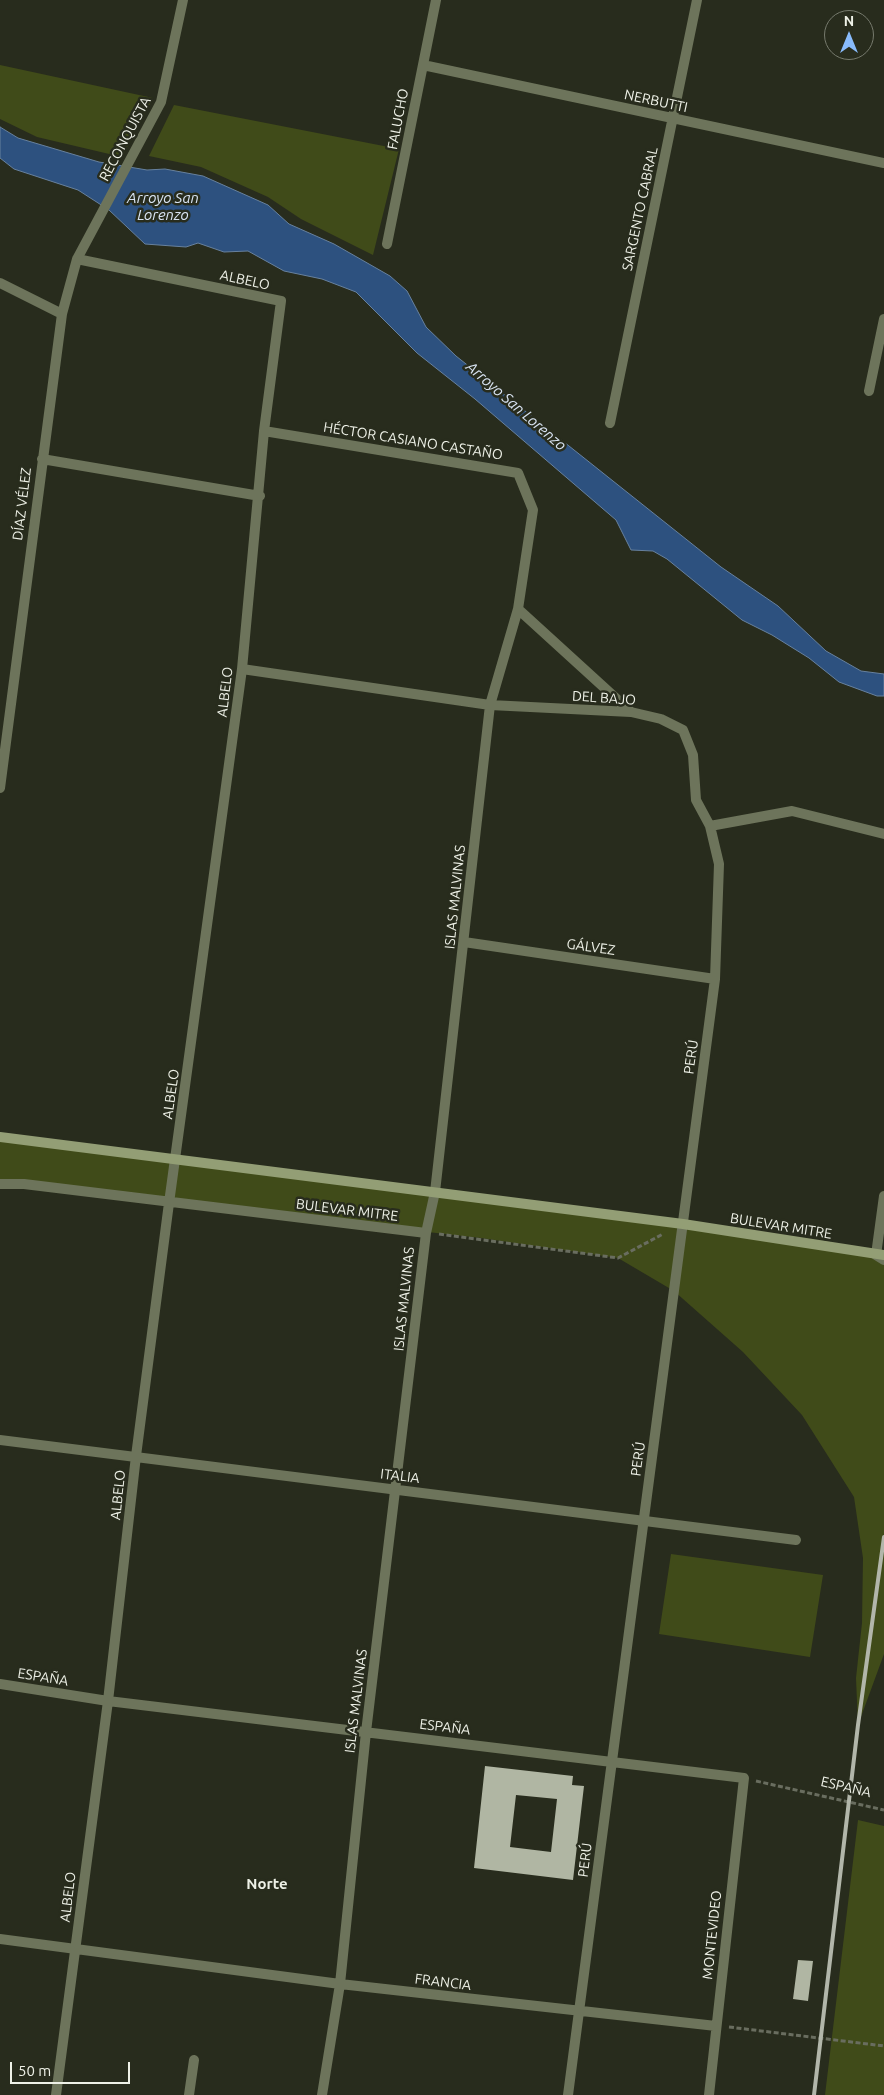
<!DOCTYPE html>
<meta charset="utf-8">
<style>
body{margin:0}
#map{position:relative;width:884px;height:2095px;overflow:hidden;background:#282c1d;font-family:Ubuntu,sans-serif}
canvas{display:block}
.north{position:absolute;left:824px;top:10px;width:50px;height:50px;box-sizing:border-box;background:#282c1d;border:1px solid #777b6e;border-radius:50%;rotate:0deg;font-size:14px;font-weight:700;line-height:20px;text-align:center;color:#eef1e7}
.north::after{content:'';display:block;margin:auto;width:18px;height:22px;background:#88bbfc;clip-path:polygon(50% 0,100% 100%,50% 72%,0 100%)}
.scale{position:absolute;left:10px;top:2062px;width:120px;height:22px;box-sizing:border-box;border:2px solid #eef1e7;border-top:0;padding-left:6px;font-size:15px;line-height:18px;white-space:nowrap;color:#eef1e7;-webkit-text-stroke:4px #282c1d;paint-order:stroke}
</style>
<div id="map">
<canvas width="884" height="2095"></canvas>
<div class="north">N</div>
<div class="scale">50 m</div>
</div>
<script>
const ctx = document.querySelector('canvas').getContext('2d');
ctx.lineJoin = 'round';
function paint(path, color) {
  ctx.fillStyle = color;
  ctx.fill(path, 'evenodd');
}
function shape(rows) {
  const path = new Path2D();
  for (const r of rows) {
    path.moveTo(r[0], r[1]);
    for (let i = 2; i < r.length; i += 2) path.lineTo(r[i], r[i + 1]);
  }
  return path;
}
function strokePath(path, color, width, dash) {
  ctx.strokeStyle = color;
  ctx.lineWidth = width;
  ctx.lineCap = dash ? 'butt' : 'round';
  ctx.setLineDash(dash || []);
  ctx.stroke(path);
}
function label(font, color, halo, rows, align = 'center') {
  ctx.font = font + ' Ubuntu,sans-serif';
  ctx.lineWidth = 5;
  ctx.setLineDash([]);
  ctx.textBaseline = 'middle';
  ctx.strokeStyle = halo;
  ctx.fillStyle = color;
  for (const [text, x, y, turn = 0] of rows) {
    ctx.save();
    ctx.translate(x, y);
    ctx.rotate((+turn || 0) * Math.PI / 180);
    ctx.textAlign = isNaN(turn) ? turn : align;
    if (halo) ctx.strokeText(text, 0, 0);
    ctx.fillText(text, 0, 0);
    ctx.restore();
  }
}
paint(shape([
 [0,65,153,98,122,157,37,137,0,119],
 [174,105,399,149,373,255,301,219,268,197,201,167,149,156],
 [0,1137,884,1255,884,1654,858,1725,856,1678,862,1623,863,1558,854,1497,802,1415,743,1352,674,1291,618,1258,481,1238,0,1184],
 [671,1554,823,1575,810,1657,659,1634],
 [858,1820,884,1826,884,2095,825,2095]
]), '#404b19');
const water = shape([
 [0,127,18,138,99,162,147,170,165,169,203,176,268,205,289,224,334,244,390,276,407,291,426,327,456,356,721,567,778,606,826,651,861,671,884,674,884,696,877,696,839,682,809,658,772,635,742,620,667,559,653,551,631,550,616,520,475,399,417,353,356,292,322,279,284,271,248,251,224,252,198,243,186,247,145,244,109,210,78,190,14,169,0,158,0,127]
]);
paint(water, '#2d517f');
strokePath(water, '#67819e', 1);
paint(shape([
 [485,1766,573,1776,572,1785,584,1786,573,1880,474,1868],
 [516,1795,557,1799,551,1852,510,1847],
 [798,1960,813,1961,808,2001,793,1999]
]), '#b0b6a3');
strokePath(shape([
 [439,1234,618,1258,663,1234],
 [756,1781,884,1810],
 [729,2027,884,2046]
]), '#696d5f', 3, [5, 2.5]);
strokePath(shape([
 [423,65,884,163],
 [387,244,436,0],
 [0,283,62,314],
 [869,391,884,319],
 [610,423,697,0],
 [264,431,518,473,533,510,518,609,490,705,435,1192,426,1233,366,1732,340,1984,322,2095],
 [42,459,260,496],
 [518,609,631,712],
 [242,669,490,705,631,712,661,719,683,730,693,755,696,800,710,826,792,811,884,834],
 [0,788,62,314,77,259,161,102,183,0],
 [464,942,715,979],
 [0,1184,24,1184,426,1233],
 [884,1196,876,1255,884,1260],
 [0,1440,796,1540],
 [0,1684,108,1701,744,1778,709,2095],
 [0,1939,340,1984,716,2026],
 [56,2095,108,1701,136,1456,169,1203,242,669,264,431,281,301,77,259],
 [189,2095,194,2060],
 [568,2095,715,979,719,864,710,826]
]), '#6d745b', 10);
strokePath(shape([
 [0,1137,683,1224,884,1255]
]), '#939e75', 10);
strokePath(shape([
 [814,2095,858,1725,884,1537]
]), '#b2b6aa', 4);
label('14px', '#eef1e7', '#282c1d', [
 ["NERBUTTI",656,101,12],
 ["FALUCHO",398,119,-79],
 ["RECONQUISTA",125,139,-62],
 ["SARGENTO CABRAL",640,209,-78],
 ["ALBELO",245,280,12],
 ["HÉCTOR CASIANO CASTAÑO",413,441,9],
 ["DÍAZ VÉLEZ",22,504,-83],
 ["ALBELO",225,692,-83],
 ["DEL BAJO",604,698,4],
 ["ISLAS MALVINAS",455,897,-84],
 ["GÁLVEZ",591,947,8],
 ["PERÚ",691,1057,-82],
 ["ALBELO",171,1094,-82],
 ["BULEVAR MITRE",347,1210,7],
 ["BULEVAR MITRE",781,1226,9],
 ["ISLAS MALVINAS",404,1299,-84],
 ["PERÚ",638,1459,-82],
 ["ITALIA",400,1476,7],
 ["ALBELO",118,1495,-84],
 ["ESPAÑA",43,1677,9],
 ["ISLAS MALVINAS",356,1701,-83],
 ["ESPAÑA",445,1727,7],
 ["ESPAÑA",846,1787,13],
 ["PERÚ",585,1860,-83],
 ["ALBELO",68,1897,-83],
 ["MONTEVIDEO",712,1935,-84],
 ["FRANCIA",443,1982,7]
]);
label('italic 15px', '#d9e4f3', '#282c1d', [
 ["Arroyo San",163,198],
 ["Lorenzo",163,215],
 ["Arroyo San Lorenzo",516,406,41]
]);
label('bold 15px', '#eef1e7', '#282c1d', [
 ["Norte",267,1884]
]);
</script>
